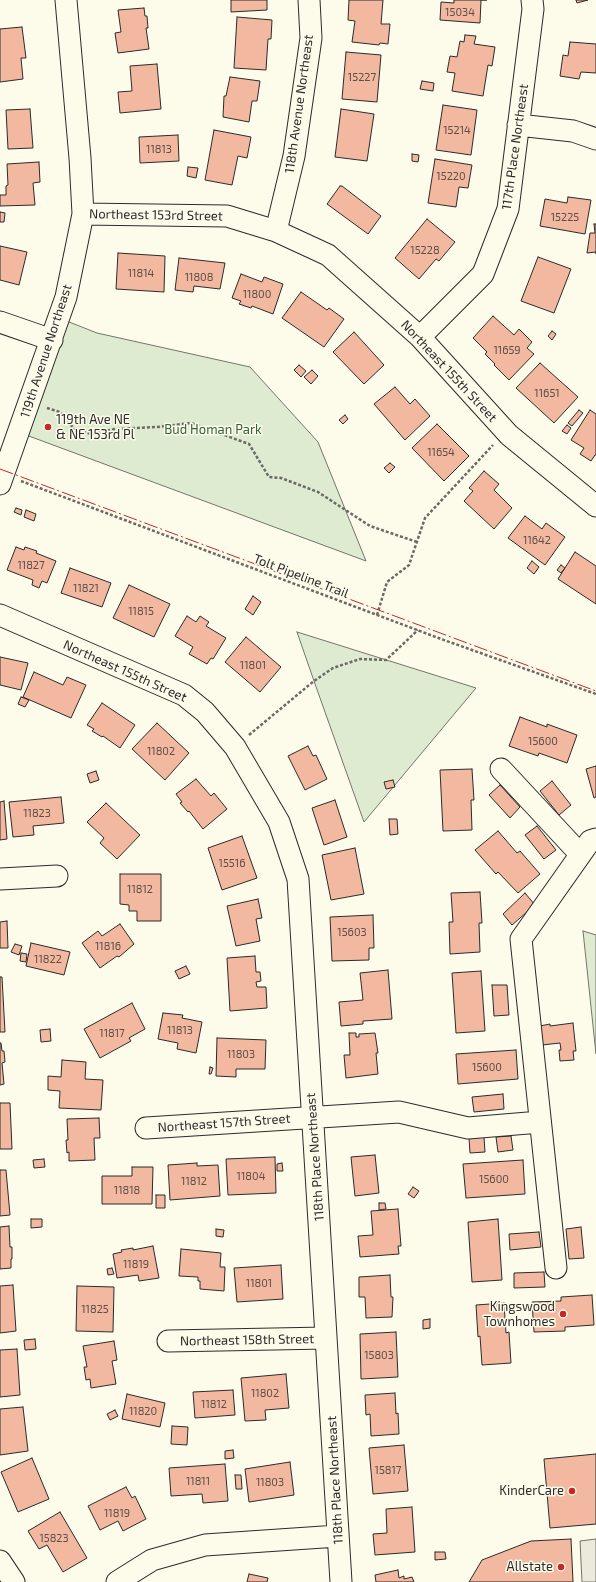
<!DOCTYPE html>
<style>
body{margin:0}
canvas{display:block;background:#fdfbea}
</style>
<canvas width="596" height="1582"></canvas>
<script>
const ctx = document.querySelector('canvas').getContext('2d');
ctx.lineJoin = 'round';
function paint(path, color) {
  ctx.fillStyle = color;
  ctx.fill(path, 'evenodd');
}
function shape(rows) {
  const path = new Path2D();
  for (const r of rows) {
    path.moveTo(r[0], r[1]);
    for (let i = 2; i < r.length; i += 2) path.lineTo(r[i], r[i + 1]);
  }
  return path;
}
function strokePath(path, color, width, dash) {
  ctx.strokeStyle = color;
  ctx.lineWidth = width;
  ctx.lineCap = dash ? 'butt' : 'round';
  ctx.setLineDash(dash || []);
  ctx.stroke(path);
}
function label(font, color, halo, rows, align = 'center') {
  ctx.font = font + ' "Exo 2",sans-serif';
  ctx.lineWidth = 3;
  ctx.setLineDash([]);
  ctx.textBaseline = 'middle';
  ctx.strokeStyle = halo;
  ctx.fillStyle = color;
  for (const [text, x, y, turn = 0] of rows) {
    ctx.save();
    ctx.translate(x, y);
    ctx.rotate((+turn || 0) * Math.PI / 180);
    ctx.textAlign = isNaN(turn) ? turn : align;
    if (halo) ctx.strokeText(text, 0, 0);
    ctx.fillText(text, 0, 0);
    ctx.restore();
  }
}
const green = shape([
 [59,318,97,333,250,367,318,442,366,561,18,432,59,318],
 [297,632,476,688,364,822,314,681,297,632],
 [583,931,596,935,596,1054,583,931]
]);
paint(green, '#deebd1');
strokePath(green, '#74746e', 1);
const parking = shape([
 [596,1539,596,1582,582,1582,580,1541,596,1539]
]);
paint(parking, '#eceadb');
strokePath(parking, '#74746e', 1);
const building = shape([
 [231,0,267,0,267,10,231,12,231,0],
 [349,0,383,0,381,24,390,24,388,44,380,43,379,45,352,42,355,21,348,20,349,0],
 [454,0,487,0,481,0,480,23,440,20,441,2,454,3,454,0],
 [576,0,588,0,577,3,576,0],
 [144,8,145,16,147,16,148,28,146,28,149,49,118,53,115,33,121,32,118,10,144,8],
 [237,17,272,20,271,39,268,39,266,70,234,68,237,17],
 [22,27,26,58,21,58,23,79,0,82,0,29,22,27],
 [465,35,476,36,474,44,495,47,492,66,488,65,483,96,452,91,455,73,447,72,450,56,457,57,460,41,464,42,465,35],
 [570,42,596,44,596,73,581,72,579,79,560,76,563,55,568,56,570,42],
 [346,52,381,55,377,102,342,99,346,52],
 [157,64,161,109,120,113,118,92,132,91,130,66,157,64],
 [230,77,260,81,257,101,252,101,249,122,223,117,224,96,226,96,230,77],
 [422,81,434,83,433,91,420,89,422,81],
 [443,105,477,110,471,155,436,150,443,105],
 [30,109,33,148,8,149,6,110,30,109],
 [341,109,374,114,367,161,335,157,341,109],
 [214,130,251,137,247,158,238,156,232,185,205,180,214,130],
 [178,135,179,161,140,163,139,137,178,135],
 [412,154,419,155,418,162,412,161,412,154],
 [435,159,472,165,468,188,459,187,456,207,428,203,435,159],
 [39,162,40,182,33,183,35,205,0,206,0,195,6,195,6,186,8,185,7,164,39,162],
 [188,167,198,168,196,178,187,176,188,167],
 [340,186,342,186,381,216,368,234,327,204,340,186],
 [568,197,591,200,585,234,540,226,545,199,567,203,568,197],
 [0,212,5,213,4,222,0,222,0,212],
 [427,219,455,242,439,261,436,259,419,279,395,258,427,219],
 [594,224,596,224,596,254,596,252,587,253,590,233,595,233,594,224],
 [0,246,27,252,19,285,0,280,0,246],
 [118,253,165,256,164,292,116,289,118,253],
 [538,257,571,269,554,313,521,301,538,257],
 [179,258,225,263,220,289,194,286,193,292,175,290,179,258],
 [241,274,262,282,264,277,283,284,273,314,252,306,251,308,239,304,241,301,232,298,241,274],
 [301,292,327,310,329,308,344,319,324,347,282,318,301,292],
 [493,316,514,335,519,329,532,342,527,348,534,354,509,380,494,365,495,364,485,354,487,352,473,338,493,316],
 [552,331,556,334,552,340,548,336,552,331],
 [354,332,384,365,364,384,333,352,354,332],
 [540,363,578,397,554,423,516,388,540,363],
 [299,365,306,371,301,377,294,370,299,365],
 [312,370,318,376,311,384,304,377,312,370],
 [395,387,410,404,415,399,430,416,405,440,374,404,395,387],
 [579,410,583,413,572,426,568,423,579,410],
 [590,410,596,414,596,455,595,455,591,461,580,454,584,448,571,440,590,410],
 [345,415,348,419,343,424,339,420,345,415],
 [437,424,469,456,444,481,412,448,437,424],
 [567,425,571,428,567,434,562,431,567,425],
 [390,463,395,467,389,473,384,468,390,463],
 [484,471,499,484,494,490,512,508,494,529,464,501,473,491,469,488,484,471],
 [16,508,22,510,21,515,14,512,16,508],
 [26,510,36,514,34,521,24,517,26,510],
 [525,516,542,529,546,523,565,537,545,565,508,538,525,516],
 [16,547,24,550,25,547,37,551,36,553,56,561,47,583,42,581,39,588,32,585,33,580,7,570,16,547],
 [575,552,596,566,596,604,558,579,575,552],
 [532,561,539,567,534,574,527,568,532,561],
 [561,565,565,568,561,573,557,570,561,565],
 [70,568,111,583,102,607,61,593,70,568],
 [129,585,170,604,154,637,113,618,129,585],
 [253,596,261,602,253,615,245,609,253,596],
 [187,616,196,622,200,616,209,622,206,626,226,638,213,659,211,658,207,664,189,654,193,647,175,636,187,616],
 [246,637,281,667,260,692,225,662,246,637],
 [0,657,28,663,21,690,0,685,0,657],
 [34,672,63,685,67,677,86,685,71,718,23,697,34,672],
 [21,697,29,700,25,707,18,704,21,697],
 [102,703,135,725,120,748,103,736,102,737,92,731,94,729,87,725,102,703],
 [520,717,547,727,547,724,577,735,567,763,539,753,538,756,509,746,520,717],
 [157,723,189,753,165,780,132,749,157,723],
 [308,746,313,756,316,755,327,779,305,790,288,756,308,746],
 [596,766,596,797,594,798,586,769,596,766],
 [472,769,474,800,471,800,472,830,443,831,440,770,472,769],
 [96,771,99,780,90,783,87,774,96,771],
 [196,779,211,796,214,793,227,809,203,829,189,811,188,812,180,803,182,802,176,794,196,779],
 [393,780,395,787,386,789,384,782,393,780],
 [552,781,571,805,559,815,540,791,552,781],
 [500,785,520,807,510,818,489,795,500,785],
 [61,797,64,823,33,826,34,835,13,837,9,802,61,797],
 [335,800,347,837,324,845,312,808,335,800],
 [4,801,7,839,0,840,0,802,4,801],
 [106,803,140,835,117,859,100,843,104,838,87,822,106,803],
 [389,819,397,819,398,834,390,835,389,819],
 [537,826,556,850,544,859,525,835,537,826],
 [498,831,517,853,520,851,540,874,518,893,498,872,496,874,475,850,498,831],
 [242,836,257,878,222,890,208,848,242,836],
 [355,848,364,894,331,900,322,855,355,848],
 [120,874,161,874,161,921,137,921,137,911,129,911,129,905,120,904,120,874],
 [480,892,482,923,479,923,480,952,450,954,449,922,453,922,451,893,480,892],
 [525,893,535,905,512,925,503,914,525,893],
 [258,899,262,918,256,919,260,941,236,946,227,906,258,899],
 [373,915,374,948,369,948,369,960,332,961,330,917,373,915],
 [7,921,8,948,0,948,0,922,7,921],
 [120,924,134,944,119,957,117,956,100,968,82,943,98,931,102,936,120,924],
 [31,943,70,952,64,975,26,966,31,943],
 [15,944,22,946,19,955,11,952,15,944],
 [21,953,27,954,26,962,20,961,21,953],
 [255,956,256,972,260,972,261,981,256,982,257,987,266,987,267,1008,230,1011,227,958,255,956],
 [186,966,190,974,179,979,175,971,186,966],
 [388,970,392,1019,363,1021,363,1024,341,1026,339,1002,363,1000,360,973,388,970],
 [481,971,485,1031,456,1033,452,973,481,971],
 [0,977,2,977,5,1032,0,1032,0,977],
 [492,985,507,985,509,1015,494,1016,492,985],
 [132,1003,145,1029,129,1038,131,1041,100,1058,84,1029,132,1003],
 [163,1013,183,1015,182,1018,202,1022,196,1053,177,1049,178,1043,158,1039,163,1013],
 [573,1023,576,1051,573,1051,574,1060,560,1061,559,1050,561,1050,560,1043,542,1045,540,1026,550,1024,550,1026,573,1023],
 [50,1029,51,1041,41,1042,40,1030,50,1029],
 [349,1033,356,1033,356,1037,359,1037,359,1034,375,1033,378,1053,376,1053,378,1074,346,1078,344,1055,350,1055,349,1033],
 [217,1038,266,1040,265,1069,236,1069,236,1077,216,1076,217,1038],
 [0,1043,1,1043,2,1051,4,1051,5,1062,2,1063,4,1084,0,1085,0,1043],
 [516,1050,518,1079,458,1084,456,1054,516,1050],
 [62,1060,86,1062,85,1079,103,1080,101,1110,59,1108,60,1091,48,1090,48,1076,61,1077,62,1060],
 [210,1067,213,1068,211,1074,209,1074,210,1067],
 [503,1094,504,1109,474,1112,472,1097,503,1094],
 [0,1103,10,1103,12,1149,0,1149,0,1103],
 [99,1118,100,1138,94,1138,95,1160,69,1161,69,1152,67,1153,66,1140,68,1140,67,1119,99,1118],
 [511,1136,513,1150,498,1152,496,1137,511,1136],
 [484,1137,485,1152,470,1153,469,1138,484,1137],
 [375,1155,379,1193,355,1196,351,1157,375,1155],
 [275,1157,276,1193,228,1195,226,1159,275,1157],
 [44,1159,45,1167,34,1168,33,1160,44,1159],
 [523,1160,525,1194,466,1198,463,1164,523,1160],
 [197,1163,197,1166,218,1165,220,1196,170,1200,168,1165,197,1163],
 [282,1163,283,1171,277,1171,277,1164,282,1163],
 [132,1167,153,1167,152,1204,102,1204,102,1176,132,1176,132,1167],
 [0,1170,6,1170,10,1215,0,1216,0,1170],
 [413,1187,419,1191,414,1198,408,1194,413,1187],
 [156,1195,165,1195,165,1208,156,1208,156,1195],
 [379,1203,385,1203,386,1209,379,1210,379,1203],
 [398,1209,401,1246,398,1246,399,1254,360,1257,358,1236,373,1235,371,1211,398,1209],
 [31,1219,42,1219,42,1227,31,1228,31,1219],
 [498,1219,502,1280,472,1282,468,1222,498,1219],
 [9,1226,10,1247,12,1247,12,1259,11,1259,11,1268,0,1269,0,1227,9,1226],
 [581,1227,584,1258,569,1259,566,1229,581,1227],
 [216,1229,224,1230,223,1237,216,1236,216,1229],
 [539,1232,541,1247,510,1250,509,1234,539,1232],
 [153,1246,159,1278,139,1281,138,1275,117,1278,113,1254,122,1252,121,1250,133,1248,133,1250,153,1246],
 [181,1249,221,1253,220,1267,225,1267,224,1291,200,1289,200,1281,198,1281,198,1277,179,1276,181,1249],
 [281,1265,283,1299,237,1302,234,1268,281,1265],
 [112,1268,114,1274,108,1275,107,1269,112,1268],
 [544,1272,545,1287,514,1288,514,1273,544,1272],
 [390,1275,391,1297,393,1297,392,1317,366,1318,365,1297,359,1297,359,1277,390,1275],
 [13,1285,16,1331,0,1333,0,1286,13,1285],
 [77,1286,114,1287,113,1332,76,1331,77,1286],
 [592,1295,594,1325,565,1327,565,1331,534,1332,532,1302,561,1301,561,1297,592,1295],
 [504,1303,506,1333,509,1332,511,1363,482,1365,480,1336,478,1337,476,1305,504,1303],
 [430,1319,430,1328,423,1329,423,1320,430,1319],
 [396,1332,398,1377,361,1379,360,1334,396,1332],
 [35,1339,36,1349,25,1350,24,1340,35,1339],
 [114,1341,117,1360,112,1361,116,1384,91,1388,90,1379,86,1380,84,1367,87,1367,83,1346,114,1341],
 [17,1349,20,1395,0,1397,0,1350,17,1349],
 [286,1374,289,1408,265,1410,266,1420,245,1421,241,1378,286,1374],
 [233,1390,235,1415,195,1418,193,1392,233,1390],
 [395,1393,396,1414,398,1413,399,1434,371,1436,370,1414,366,1415,365,1395,395,1393],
 [127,1394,165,1403,160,1427,122,1419,127,1394],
 [23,1407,28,1451,0,1455,0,1409,23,1407],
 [115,1410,118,1416,110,1420,107,1414,115,1410],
 [172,1426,188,1427,187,1445,171,1444,172,1426],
 [404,1445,408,1491,373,1494,369,1448,404,1445],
 [233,1450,234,1458,225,1459,225,1451,233,1450],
 [596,1454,596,1524,550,1528,544,1459,596,1454],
 [32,1458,49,1499,18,1512,1,1472,32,1458],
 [290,1462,294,1495,249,1502,245,1469,290,1462],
 [225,1464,228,1501,203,1503,202,1494,171,1496,169,1468,225,1464],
 [235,1475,241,1475,242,1489,236,1489,235,1475],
 [126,1487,132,1498,135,1496,146,1519,123,1531,118,1521,100,1530,88,1506,126,1487],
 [412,1507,415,1552,375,1555,373,1534,387,1533,386,1509,412,1507],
 [60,1512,87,1558,63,1572,47,1545,39,1549,28,1531,60,1512],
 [571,1539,573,1582,469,1582,482,1560,531,1541,571,1539],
 [435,1552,445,1552,446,1559,435,1560,435,1552],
 [398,1570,399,1578,404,1576,404,1579,412,1577,414,1582,376,1582,375,1575,398,1570],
 [249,1574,268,1578,267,1582,247,1582,249,1574]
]);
paint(building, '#f2b8a0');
strokePath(building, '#2b2b2b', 1);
const minor = shape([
 [518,125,573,131,596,139],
 [83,214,227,216,276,231,328,255,420,337,509,435,596,506],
 [276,231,294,156,311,38,309,0],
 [0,322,52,340],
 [420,337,483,274,508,209,533,9,532,0],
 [0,484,66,297,83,214,80,158,66,0],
 [0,615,184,695,205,712,235,747,279,822,298,879,341,1582],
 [501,769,580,854],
 [0,879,57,876],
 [146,1128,399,1112,468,1128,540,1122],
 [556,1268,521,939,590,841,596,839],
 [168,1341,326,1338],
 [0,1561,14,1582],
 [117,1582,152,1560,205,1545,338,1536]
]);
strokePath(minor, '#2b2b2b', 23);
strokePath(shape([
 [47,408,60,412,75,430,92,434,115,429,157,427,191,423,249,444,269,477,281,478,318,492,370,526,417,542],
 [21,481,441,639,596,694],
 [377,615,387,582,409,565,425,518,493,445],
 [249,735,314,681,333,668,360,659,386,660,418,630]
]), '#6a6964', 2.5, [3, 2]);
strokePath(minor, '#fdfbea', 21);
strokePath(shape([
 [0,469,596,691]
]), '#c62828', 1, [14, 3, 2, 3]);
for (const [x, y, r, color] of [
 [48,427,4,"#c62828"],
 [563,1314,4,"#c62828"],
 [572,1491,4,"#c62828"],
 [561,1567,4,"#c62828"]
]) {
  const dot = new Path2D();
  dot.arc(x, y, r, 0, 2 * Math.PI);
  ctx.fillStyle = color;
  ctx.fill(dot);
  strokePath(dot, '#fdfbea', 1.5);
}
label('11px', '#5d4e48', null, [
 ["15034",460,12],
 ["15227",362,77],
 ["15214",457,130],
 ["11813",159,149],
 ["15220",451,176],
 ["15225",565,217],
 ["15228",425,250],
 ["11814",141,273],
 ["11808",199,277],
 ["11800",257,294],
 ["11659",507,350],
 ["11651",547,393],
 ["11654",441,452],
 ["11642",537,540],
 ["11827",31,565],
 ["11821",86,588],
 ["11815",141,611],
 ["11801",253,665],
 ["15600",543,741],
 ["11802",161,751],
 ["11823",37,813],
 ["15516",232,863],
 ["11812",140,889],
 ["15603",352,932],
 ["11816",108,946],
 ["11822",48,959],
 ["11813",180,1030],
 ["11817",112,1033],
 ["11803",241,1054],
 ["15600",487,1067],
 ["11804",251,1176],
 ["15600",494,1179],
 ["11812",194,1181],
 ["11818",127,1190],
 ["11819",136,1264],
 ["11801",259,1283],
 ["11825",95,1309],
 ["15803",379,1355],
 ["11802",265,1393],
 ["11812",214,1404],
 ["11820",143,1411],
 ["15817",388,1470],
 ["11811",198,1481],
 ["11803",270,1482],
 ["11819",117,1513],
 ["15823",54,1538]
]);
label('13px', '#2b2b2b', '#fdfbea', [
 ["118th Avenue Northeast",299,104,-82],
 ["117th Place Northeast",515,147,-82],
 ["Northeast 153rd Street",156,215,1],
 ["119th Avenue Northeast",46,351,-72],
 ["Northeast 155th Street",449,371,47],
 ["Tolt Pipeline Trail",301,576,21],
 ["Northeast 155th Street",125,671,24],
 ["Northeast 157th Street",224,1123,-4],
 ["118th Place Northeast",315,1157,-94],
 ["Northeast 158th Street",247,1340,-1],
 ["118th Place Northeast",335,1480,-93]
]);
label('13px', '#2b2b2b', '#fdfbea', [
 ["119th Ave NE",56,420,"left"],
 ["& NE 153rd Pl",56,435,"left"],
 ["Kingswood",555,1307],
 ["Townhomes",555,1322],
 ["KinderCare",564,1491],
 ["Allstate",553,1567]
], 'right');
label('13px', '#34623c', '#fdfbea', [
 ["Bud Homan Park",213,430]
]);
</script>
